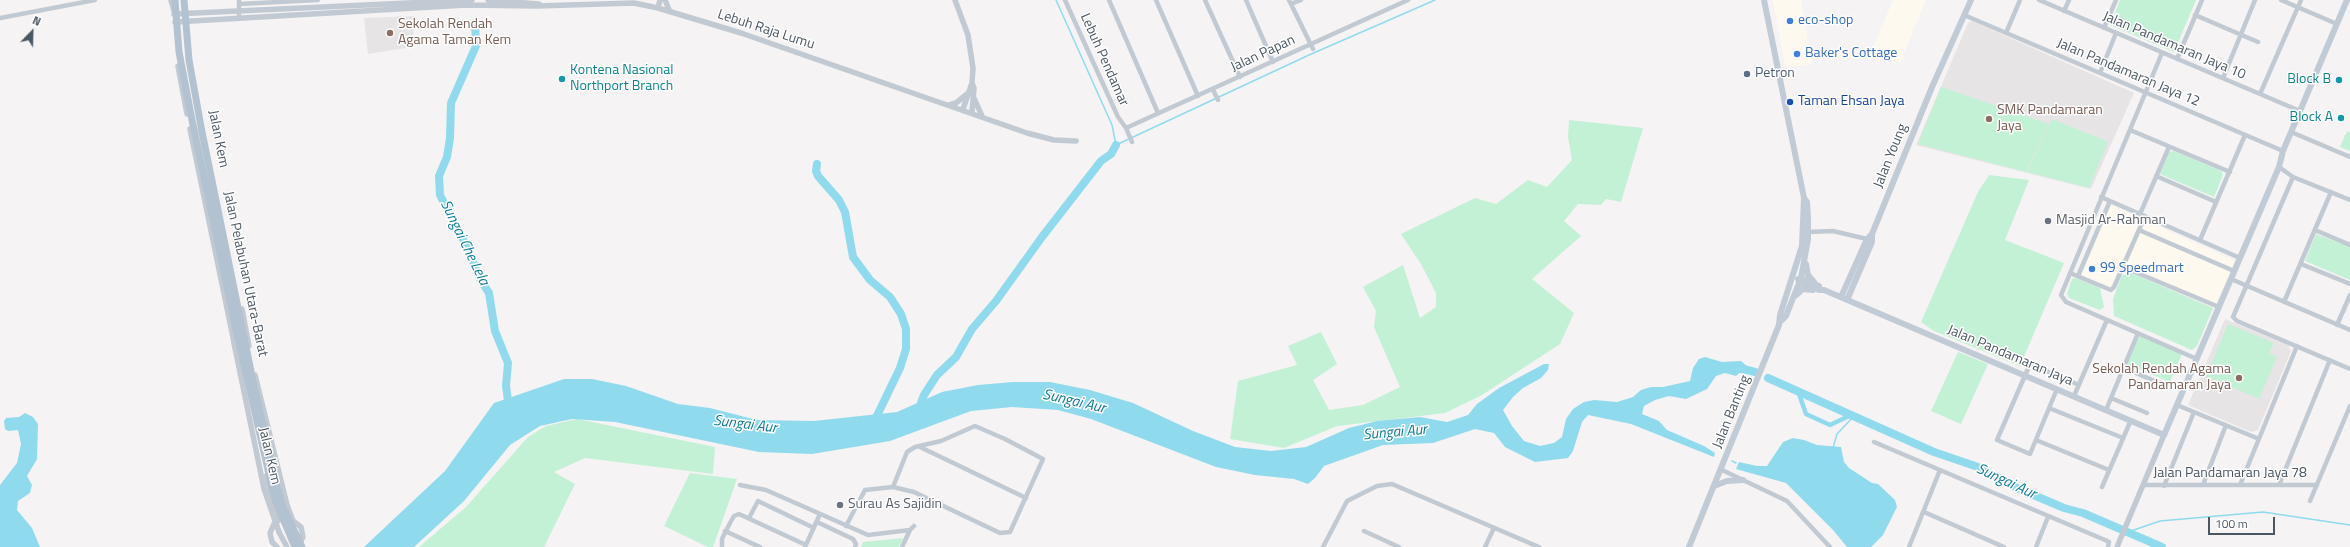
<!DOCTYPE html>
<style>
body{margin:0}
#map{position:relative;width:2350px;height:547px;overflow:hidden;background:#f5f3f3;font-family:"Titillium Web",sans-serif}
canvas{display:block}
.north{position:absolute;left:12px;top:12px;width:40px;height:40px;-webkit-text-stroke:3px #fff;paint-order:stroke;rotate:23deg;font-size:11px;font-weight:700;line-height:16px;text-align:center;color:#4a5661}
.north::after{content:'';display:block;margin:auto;width:14px;height:18px;background:#4a5661;clip-path:polygon(50% 0,100% 100%,50% 72%,0 100%)}
.scale{position:absolute;left:2208px;top:517px;width:67px;height:18px;box-sizing:border-box;border:2px solid #4a5661;border-top:0;padding-left:5px;font-size:12px;line-height:14px;white-space:nowrap;color:#4a5661;-webkit-text-stroke:3px #fff;paint-order:stroke}
</style>
<div id="map">
<canvas width="2350" height="547"></canvas>
<div class="north">N</div>
<div class="scale">100 m</div>
</div>
<script>
const ctx = document.querySelector('canvas').getContext('2d');
ctx.lineJoin = 'round';
function paint(path, color) {
  ctx.fillStyle = color;
  ctx.fill(path, 'evenodd');
}
function shape(rows) {
  const path = new Path2D();
  for (const r of rows) {
    path.moveTo(r[0], r[1]);
    for (let i = 2; i < r.length; i += 2) path.lineTo(r[i], r[i + 1]);
  }
  return path;
}
function strokePath(path, color, width, dash) {
  ctx.strokeStyle = color;
  ctx.lineWidth = width;
  ctx.lineCap = dash ? 'butt' : 'round';
  ctx.setLineDash(dash || []);
  ctx.stroke(path);
}
function label(font, color, halo, rows, align = 'center') {
  ctx.font = font + ' "Titillium Web",sans-serif';
  ctx.lineWidth = 3;
  ctx.setLineDash([]);
  ctx.textBaseline = 'middle';
  ctx.strokeStyle = halo;
  ctx.fillStyle = color;
  for (const [text, x, y, turn = 0] of rows) {
    ctx.save();
    ctx.translate(x, y);
    ctx.rotate((+turn || 0) * Math.PI / 180);
    ctx.textAlign = isNaN(turn) ? turn : align;
    if (halo) ctx.strokeText(text, 0, 0);
    ctx.fillText(text, 0, 0);
    ctx.restore();
  }
}
paint(shape([
 [1773,0,1801,0,1812,64,1785,67],
 [1893,0,1926,0,1900,63,1871,52],
 [2110,205,2235,261,2216,304,2123,264,2110,288,2080,275]
]), '#fdf9ef');
paint(shape([
 [415,16,412,47,368,54,364,18],
 [1972,21,2134,93,2091,189,1916,145,1968,23],
 [2225,319,2288,345,2291,351,2258,430,2251,432,2188,405]
]), '#e6e4e5');
paint(shape([
 [2120,0,2196,0,2174,52,2110,25],
 [1941,87,2049,124,2026,172,1918,144],
 [2052,119,2108,142,2089,188,2027,172],
 [1569,120,1643,128,1621,202,1606,199,1601,205,1578,204,1564,221,1581,236,1532,279,1574,313,1560,344,1482,395,1445,413,1337,426,1284,448,1230,439,1238,381,1297,365,1288,346,1321,332,1337,364,1313,380,1329,410,1363,405,1400,387,1374,327,1376,311,1363,287,1403,265,1420,318,1436,307,1436,293,1421,264,1401,234,1475,198,1496,204,1528,180,1547,187,1572,160,1568,137],
 [2347,131,2350,133,2350,151,2340,147],
 [2174,151,2221,171,2223,175,2214,197,2160,174,2169,152],
 [1989,175,2029,180,2005,240,2064,263,2020,366,1934,331,1921,322,1978,192],
 [2316,234,2350,247,2350,280,2305,261],
 [2131,273,2213,308,2197,346,2192,350,2114,316,2113,299,2122,275],
 [2076,278,2100,288,2104,307,2100,310,2069,298,2067,294,2072,279],
 [2228,324,2274,343,2269,353,2277,357,2259,399,2206,376],
 [2139,336,2182,354,2170,382,2126,364],
 [1958,352,1988,364,1961,424,1931,411],
 [577,419,715,447,713,474,585,458,554,472,575,484,544,547,419,547,466,507,528,437,546,426],
 [690,473,737,479,713,547,708,547,664,526],
 [903,538,899,547,861,547,863,542]
]), '#c3f1d5');
paint(shape([
 [1705,357,1722,362,1741,361,1750,369,1748,374,1739,373,1736,376,1725,373,1716,376,1707,389,1686,399,1669,396,1655,400,1644,406,1642,414,1659,421,1667,430,1704,446,1715,453,1714,457,1631,424,1588,415,1582,422,1573,451,1568,458,1535,462,1505,447,1494,433,1475,429,1433,443,1383,445,1324,466,1315,478,1308,484,1294,479,1255,475,1216,467,1091,419,1058,410,1012,407,971,411,890,441,812,454,759,452,615,422,572,419,540,426,510,445,464,501,414,547,364,547,445,471,494,403,564,379,592,379,626,386,678,404,710,408,757,420,814,421,897,412,942,392,978,385,1013,382,1050,382,1090,390,1133,403,1193,431,1235,447,1271,451,1306,447,1349,428,1377,421,1420,417,1447,422,1468,415,1477,404,1499,388,1544,364,1549,364,1548,370,1541,378,1523,388,1513,397,1503,410,1512,426,1524,441,1540,446,1554,443,1562,437,1566,419,1573,409,1584,402,1594,400,1617,402,1633,397,1641,390,1651,387,1663,387,1690,381,1693,368,1699,359],
 [25,413,33,417,38,424,37,459,27,476,32,485,30,493,18,501,17,510,32,528,40,547,0,547,0,485,17,463,21,444,18,430,8,431,5,429,4,421,6,418,19,417],
 [1793,438,1804,440,1817,445,1841,447,1844,462,1849,468,1872,483,1878,484,1895,500,1897,507,1883,535,1871,547,1847,547,1833,530,1786,483,1736,469,1739,462,1757,466,1767,466,1783,442]
]), '#90daee');
strokePath(shape([
 [1056,0,1112,125,1116,145,1309,55,1435,0],
 [1833,448,1837,434,1854,416],
 [1732,461,1736,463],
 [2128,532,2160,521,2263,512,2350,525]
]), '#90daee', 1.5);
strokePath(shape([
 [1798,391,1806,414,1830,425,1851,415]
]), '#90daee', 4.5);
strokePath(shape([
 [475,23,476,46,451,103,450,138,447,157,439,176,440,195,466,245,480,279,489,293,495,331,508,363,506,386,509,408],
 [817,164,816,171,818,176,839,200,845,212,853,257,870,280,890,297,901,314,906,329,906,349,900,368,873,424],
 [1739,368,1755,372],
 [1768,378,1934,452,1978,467,2017,488,2064,508,2083,513,2162,547],
 [918,411,924,395,937,375,956,357,972,329,996,301,1042,237,1101,161,1111,154,1116,145]
]), '#90daee', 8);
strokePath(shape([
 [239,0,239,17],
 [1065,0,1118,117,1126,128,1132,142],
 [1109,0,1158,113],
 [1156,0,1198,96],
 [1205,0,1240,77],
 [1246,0,1273,62],
 [1289,0,1313,49],
 [2039,0,2300,111],
 [2281,0,2337,24],
 [239,4,318,0],
 [1291,4,1301,0],
 [2064,11,2069,0],
 [1964,15,2283,151],
 [2195,15,2258,42],
 [0,18,95,0],
 [2104,28,2116,0],
 [2006,33,2020,0],
 [2162,53,2061,295,2066,302,2197,359],
 [2177,59,2202,0],
 [2100,73,2116,33],
 [2223,78,2255,0],
 [1213,90,1218,100],
 [2260,94,2301,0],
 [1126,128,1408,0],
 [2130,130,2230,172],
 [2291,132,2350,157],
 [2279,167,2293,177,2350,200],
 [2156,176,2216,202],
 [2293,177,2233,317,2237,321,2350,369],
 [2101,197,2240,258],
 [2140,214,2169,147],
 [2139,230,2234,271],
 [2315,230,2350,245],
 [1808,232,1833,231,1867,239],
 [2200,240,2245,135],
 [2301,264,2350,284],
 [2123,267,2219,307],
 [2070,273,2111,290,2114,287,2145,216],
 [2078,276,2110,201],
 [2231,279,2350,330],
 [2284,302,2331,192],
 [2337,325,2350,295],
 [2124,368,2169,387],
 [2057,389,2030,454,1997,440,2030,364,2079,385],
 [2074,396,2107,320],
 [2111,398,2147,413],
 [2177,405,2259,439],
 [2049,408,2123,438],
 [2106,410,2138,333],
 [2036,440,2109,470],
 [1874,442,2105,540,2109,542,2108,547],
 [920,447,1026,498],
 [1722,470,1787,501,1830,547],
 [740,485,766,490,868,535,910,530,914,526],
 [2143,485,2317,485],
 [2203,485,2226,425],
 [2240,485,2297,346],
 [2279,485,2330,360],
 [2164,486,2194,412],
 [2102,487,2131,420],
 [2310,501,2350,406],
 [1924,512,2004,547],
 [749,518,758,501,814,528],
 [817,522,853,539,856,544,855,547],
 [846,526,865,490,893,487,914,492,1000,533,1010,532,1043,459,1005,439,975,426,941,441,915,447,907,452,893,487],
 [725,531,760,547],
 [1364,531,1399,547],
 [722,547,722,539,730,523,734,516,739,514,806,545],
 [805,547,820,514],
 [902,547,910,530],
 [1323,547,1347,501,1377,486,1392,484,1539,547],
 [1485,547,1494,528],
 [1909,547,1940,470],
 [2036,547,2048,517]
]), '#c1cad2', 4.5);
strokePath(shape([
 [171,0,174,11],
 [488,0,539,4],
 [665,0,670,12],
 [955,0,968,35,973,68,972,83,963,109],
 [658,8,660,0],
 [174,14,472,0],
 [175,22,466,5,537,6,634,3,658,8,741,33,1027,133,1054,140,1076,141],
 [178,66,187,114],
 [972,83,974,88,972,112],
 [974,98,982,116],
 [949,105,956,103,967,94],
 [190,129,235,347],
 [242,309,249,346],
 [255,375,287,505],
 [266,476,278,520],
 [289,518,301,527,303,537,299,545],
 [279,532,287,547],
 [277,547,272,542,270,533,274,524,279,520],
 [2117,547,2164,435]
]), '#c1cad2', 5.5);
strokePath(shape([
 [1764,0,1804,198,1807,202,1808,219,1808,239,1801,278,1786,316,1780,322],
 [1806,264,1808,275,1814,282],
 [1798,279,1801,278,1819,286],
 [1799,282,1819,290,1824,290,2164,435,2279,167,2283,151,2347,0],
 [1795,296,1803,289,1813,290],
 [1841,297,1867,239,1872,234,1932,87,1971,0],
 [1847,300,1872,242,1872,234],
 [1714,486,1727,481,1743,480],
 [1689,547,1779,325,1780,315,1802,246,1804,198]
]), '#c1cbd6', 6);
strokePath(shape([
 [234,343,264,489,279,532],
 [287,505,293,521]
]), '#c1cad2', 5.5);
strokePath(shape([
 [175,0,179,52,192,120,237,334,275,500,295,547],
 [184,0,189,60,202,132,253,381,277,487,283,507,302,547]
]), '#b3c2d1', 7);
for (const [x, y, r, color] of [
 [1790,21,4,"#3f7fe0"],
 [390,33,4,"#8d6e63"],
 [1797,54,4,"#3f7fe0"],
 [1747,74,4,"#5c6f8a"],
 [562,79,4,"#0f9aa8"],
 [2339,80,4,"#0f9aa8"],
 [1790,102,4,"#1a4fb4"],
 [2341,118,4,"#0f9aa8"],
 [1989,119,4,"#8d6e63"],
 [2048,221,4,"#6b7280"],
 [2092,269,4,"#3f7fe0"],
 [2239,378,4,"#8d6e63"],
 [840,505,4,"#6b7280"]
]) {
  const dot = new Path2D();
  dot.arc(x, y, r, 0, 2 * Math.PI);
  ctx.fillStyle = color;
  ctx.fill(dot);
  strokePath(dot, '#fff', 1.5);
}
label('14px', '#366cbe', '#fff', [
 ["eco-shop",1798,21],
 ["Baker's Cottage",1805,54],
 ["99 Speedmart",2100,269]
], 'left');
label('14px', '#785e54', '#fff', [
 ["Sekolah Rendah",398,25],
 ["Agama Taman Kem",398,41],
 ["SMK Pandamaran",1997,111],
 ["Jaya",1997,127],
 ["Sekolah Rendah Agama",2231,370,"right"],
 ["Pandamaran Jaya",2231,386,"right"]
], 'left');
label('14px', '#4a5661', '#fff', [
 ["Lebuh Raja Lumu",766,30,18],
 ["Jalan Pandamaran Jaya 10",2174,46,23],
 ["Jalan Papan",1263,54,-25],
 ["Lebuh Pendamar",1104,60,66],
 ["Jalan Pandamaran Jaya 12",2128,73,23],
 ["Jalan Kem",218,139,79],
 ["Jalan Young",1891,156,-68],
 ["Jalan Pelabuhan Utara-Barat",245,274,78],
 ["Jalan Pandamaran Jaya",2010,356,23],
 ["Jalan Banting",1732,412,-68],
 ["Jalan Kem",269,456,77],
 ["Jalan Pandamaran Jaya 78",2230,474]
]);
label('14px', '#0d838f', '#fff', [
 ["Kontena Nasional",570,71,"left"],
 ["Northport Branch",570,87,"left"],
 ["Block B",2331,80],
 ["Block A",2333,118]
], 'right');
label('14px', '#4e5e75', '#fff', [
 ["Petron",1755,74]
], 'left');
label('14px', '#164399', '#fff', [
 ["Taman Ehsan Jaya",1798,102]
], 'left');
label('14px', '#5b616d', '#fff', [
 ["Masjid Ar-Rahman",2056,221],
 ["Surau As Sajidin",848,505]
], 'left');
label('italic 15px', '#0c7c9b', '#fff', [
 ["Sungai Che Lela",464,243,64],
 ["Sungai Aur",1074,402,13],
 ["Sungai Aur",745,425,7],
 ["Sungai Aur",1395,433,-5],
 ["Sungai Aur",2006,482,25]
]);
</script>
